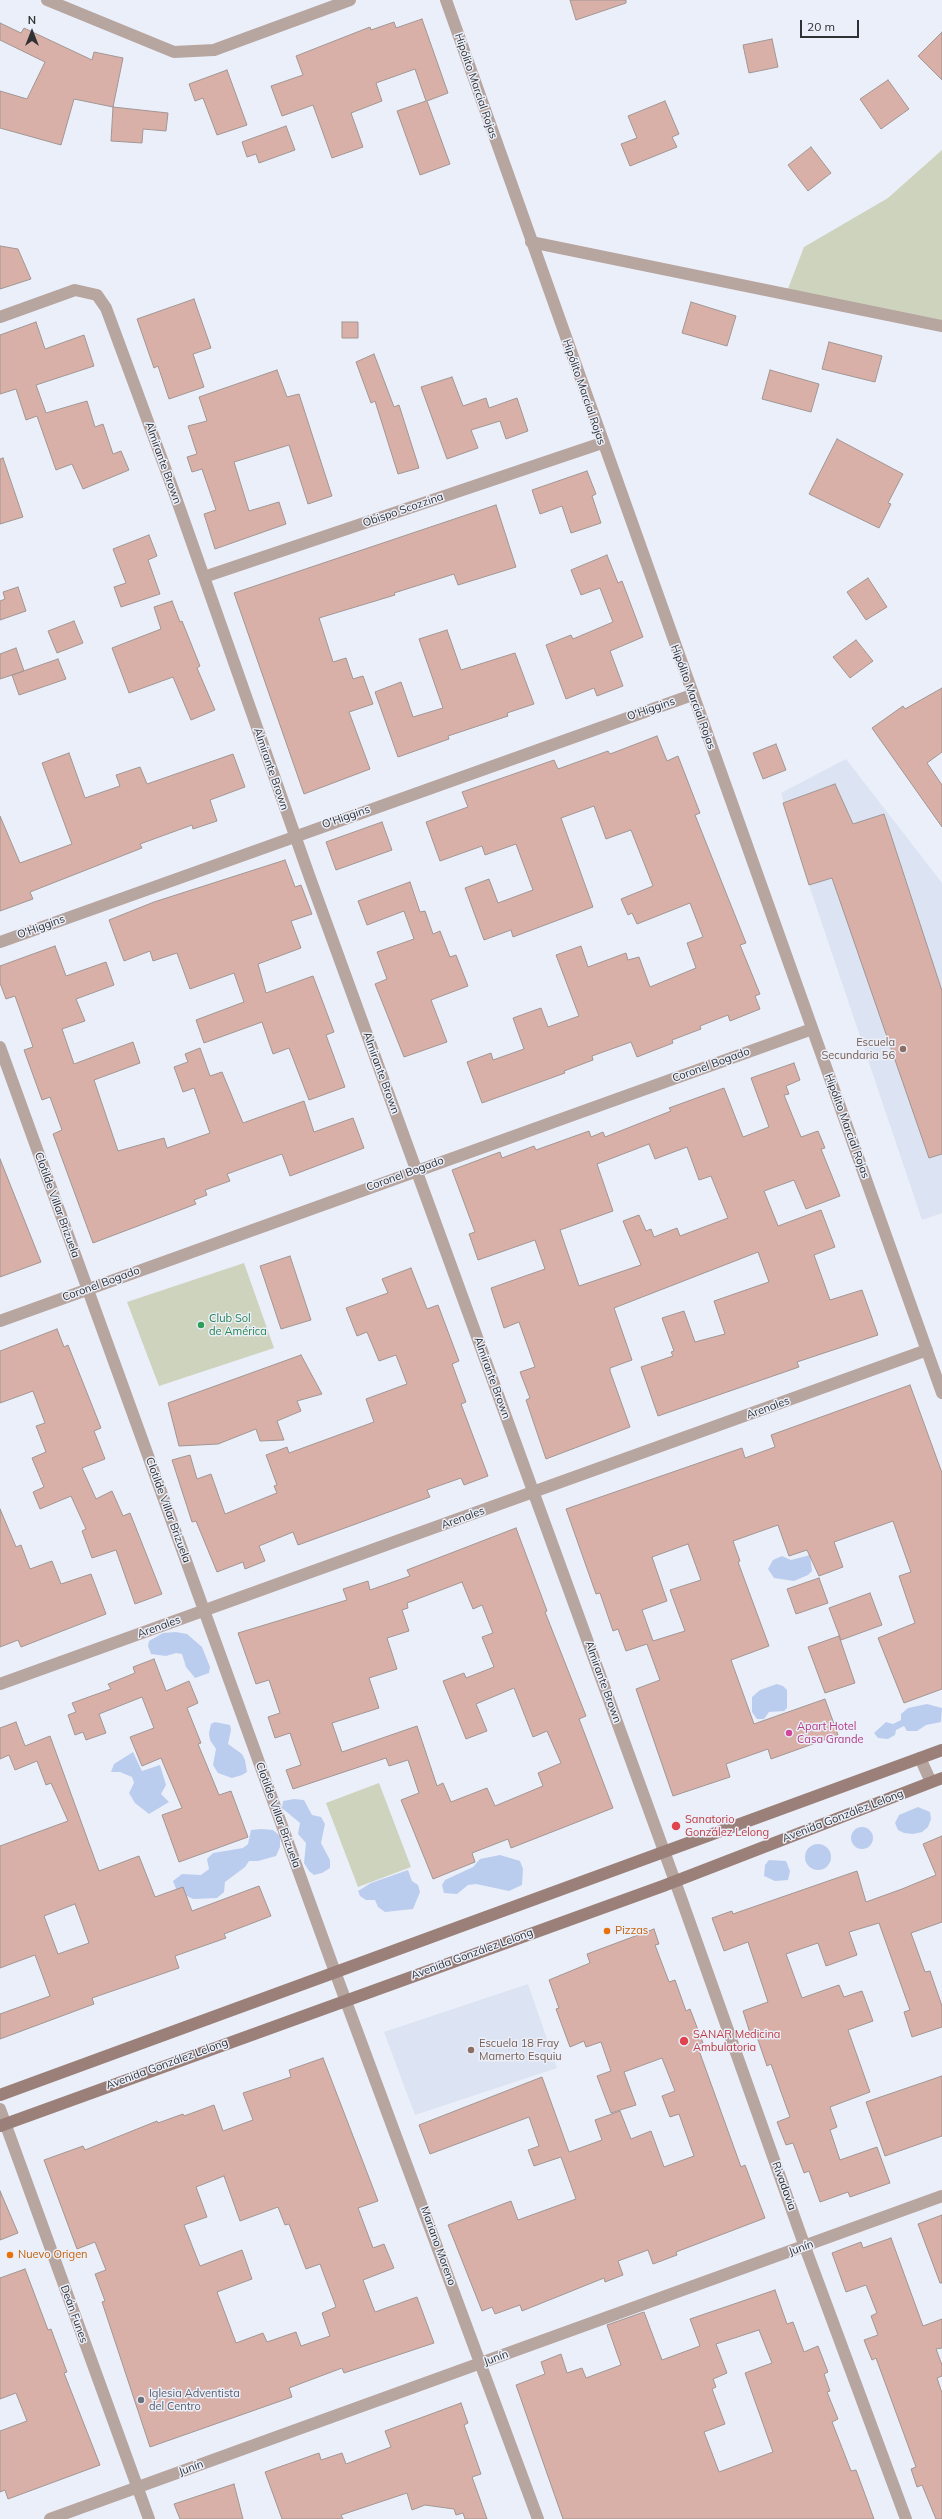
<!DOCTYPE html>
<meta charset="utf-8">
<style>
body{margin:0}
#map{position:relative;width:942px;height:2519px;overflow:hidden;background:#ebeff9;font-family:Mulish,sans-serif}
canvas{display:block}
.north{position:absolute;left:12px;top:12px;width:40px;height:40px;-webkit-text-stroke:3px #ebeff9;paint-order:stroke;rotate:0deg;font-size:11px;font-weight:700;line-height:16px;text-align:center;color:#2f3134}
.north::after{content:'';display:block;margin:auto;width:14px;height:18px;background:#2f3134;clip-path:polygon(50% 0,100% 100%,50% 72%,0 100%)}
.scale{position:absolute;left:800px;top:20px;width:59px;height:18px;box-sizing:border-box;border:2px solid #2f3134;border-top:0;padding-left:5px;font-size:12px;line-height:14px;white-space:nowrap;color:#2f3134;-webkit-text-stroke:3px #ebeff9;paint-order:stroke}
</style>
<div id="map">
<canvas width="942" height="2519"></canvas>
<div class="north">N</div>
<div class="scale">20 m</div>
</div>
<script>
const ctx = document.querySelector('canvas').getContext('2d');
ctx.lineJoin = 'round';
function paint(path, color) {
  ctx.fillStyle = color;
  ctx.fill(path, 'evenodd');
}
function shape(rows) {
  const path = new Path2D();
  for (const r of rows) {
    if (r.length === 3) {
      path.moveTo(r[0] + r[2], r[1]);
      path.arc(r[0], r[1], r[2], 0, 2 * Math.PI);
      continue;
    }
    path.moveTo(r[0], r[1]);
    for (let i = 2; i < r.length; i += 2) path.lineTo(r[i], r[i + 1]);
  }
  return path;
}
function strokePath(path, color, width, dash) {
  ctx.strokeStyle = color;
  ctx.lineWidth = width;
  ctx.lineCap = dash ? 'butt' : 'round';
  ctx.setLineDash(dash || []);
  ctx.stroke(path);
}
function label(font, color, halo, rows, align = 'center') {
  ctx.font = font + ' Mulish,sans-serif';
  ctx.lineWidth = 3;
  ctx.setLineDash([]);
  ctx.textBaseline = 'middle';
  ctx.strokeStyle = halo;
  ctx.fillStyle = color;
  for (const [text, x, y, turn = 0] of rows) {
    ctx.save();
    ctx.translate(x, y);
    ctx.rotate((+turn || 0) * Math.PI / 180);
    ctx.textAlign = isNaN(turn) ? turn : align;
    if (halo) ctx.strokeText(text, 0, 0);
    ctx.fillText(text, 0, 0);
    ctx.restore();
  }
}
paint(shape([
 [846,759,942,883,942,1213,922,1220,809,885,781,793],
 [528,1984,557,2068,415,2115,384,2032]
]), '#dce3f3');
paint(shape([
 [942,150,942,326,786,294,804,247,888,198],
 [244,1263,274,1348,159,1386,127,1302],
 [379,1783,411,1867,358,1887,326,1803]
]), '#cdd3bd');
paint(shape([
 [810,1555,812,1571,808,1575,794,1581,774,1578,768,1569,773,1560,782,1556,791,1560],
 [176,1632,187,1634,202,1647,210,1667,209,1673,195,1678,186,1667,182,1654,176,1653,166,1656,151,1654,148,1646,149,1641,163,1633],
 [777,1684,783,1686,787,1690,787,1708,784,1711,769,1712,764,1719,757,1719,752,1712,752,1697,760,1690],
 [927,1704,942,1708,941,1722,926,1725,917,1731,907,1731,904,1726,896,1730,895,1735,888,1739,878,1738,874,1733,886,1722,893,1724,901,1720,901,1714,908,1708],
 [215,1722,230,1725,231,1730,228,1744,242,1754,245,1760,247,1772,242,1775,232,1778,218,1773,213,1765,216,1749,210,1740,209,1733,211,1724],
 [133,1752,142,1771,160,1765,166,1785,161,1794,169,1802,149,1814,135,1803,129,1793,134,1783,132,1777,120,1772,111,1772,114,1764],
 [294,1799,304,1800,312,1815,321,1817,325,1824,321,1843,330,1860,330,1868,322,1873,314,1875,309,1871,304,1863,306,1843,298,1834,300,1823,282,1808,283,1801],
 [918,1807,930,1812,931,1819,928,1827,922,1832,913,1834,904,1833,898,1830,895,1823,899,1815],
 [862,1838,11],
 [261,1829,273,1830,280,1836,280,1847,276,1856,258,1861,249,1861,245,1867,225,1882,224,1892,217,1898,193,1899,177,1891,173,1881,182,1874,201,1875,209,1869,207,1859,213,1853,243,1848,248,1844,251,1830],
 [818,1857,13],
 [500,1855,520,1861,523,1869,522,1885,509,1891,476,1884,468,1885,457,1894,444,1893,442,1885,445,1880,473,1867,480,1859],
 [769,1860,786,1861,790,1871,788,1880,775,1881,764,1876,765,1865],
 [408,1870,412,1881,418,1885,420,1892,413,1909,385,1912,378,1907,375,1900,366,1900,360,1896,358,1891,371,1883]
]), '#bbcdee');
const building = shape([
 [570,0,626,0,626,3,576,20,570,0],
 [422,19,448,93,427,101,450,164,420,175,397,111,426,101,415,69,376,83,382,101,351,113,363,147,332,158,313,105,282,116,271,86,303,75,296,56,370,27,371,30,394,22,396,28,422,19],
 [0,23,21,33,24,28,92,60,94,52,123,58,113,107,74,99,61,145,0,128,0,91,27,99,45,62,0,40,0,23],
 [942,32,942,80,918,56,942,32],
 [772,39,778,67,749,73,743,45,772,39],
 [227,70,247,125,217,135,203,98,195,101,189,84,227,70],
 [888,80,909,109,881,129,860,99,888,80],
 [665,101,679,134,672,137,677,147,630,166,621,144,637,138,628,116,665,101],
 [113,107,168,113,166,131,143,129,142,143,111,141,113,107],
 [286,126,295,150,259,163,256,154,247,157,242,142,286,126],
 [811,147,831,173,808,191,788,165,811,147],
 [0,246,18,249,31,279,0,289,0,246],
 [194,299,211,348,193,354,204,387,169,399,158,366,154,368,137,319,194,299],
 [691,302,736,316,727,346,682,333,691,302],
 [36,322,45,349,84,335,94,366,36,385,46,413,87,401,95,427,103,424,113,454,121,451,129,470,83,489,72,464,56,470,37,416,26,420,16,389,0,394,0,335,36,322],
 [342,322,358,322,358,338,342,338,342,322],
 [829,342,882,356,875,382,822,369,829,342],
 [374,354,394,407,399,405,419,468,398,474,375,401,371,403,356,362,374,354],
 [277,370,287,397,299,394,332,496,308,504,289,445,234,462,249,511,279,502,286,524,215,549,204,514,216,510,202,469,192,472,187,457,197,454,188,426,207,421,199,397,277,370],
 [770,370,819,384,811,412,762,399,770,370],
 [452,377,463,406,486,398,489,408,517,398,528,431,506,439,500,421,471,430,478,448,447,459,421,387,452,377],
 [837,439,903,474,888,503,891,504,879,528,809,494,837,439],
 [3,458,23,517,0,524,0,459,3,458],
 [587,471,596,494,592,496,601,523,571,533,562,506,540,514,532,490,587,471],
 [496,505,516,567,458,585,454,574,394,593,395,595,319,618,333,662,346,658,353,679,363,676,373,704,349,712,370,769,304,794,234,593,496,505],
 [149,535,157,556,148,560,160,594,121,607,114,587,126,583,113,549,149,535],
 [607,555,618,583,622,581,643,637,610,651,623,686,597,696,594,688,566,699,546,645,571,635,573,639,613,622,600,588,581,595,571,570,607,555],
 [868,578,887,607,866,620,847,592,868,578],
 [18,587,26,611,0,620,0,601,5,599,3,592,18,587],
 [172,601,180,622,182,621,200,666,197,668,215,710,191,720,173,677,129,693,112,648,161,629,154,607,172,601],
 [74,621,83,643,57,653,48,631,74,621],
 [447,630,461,670,515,653,534,704,507,713,508,716,448,736,449,739,398,757,375,692,401,682,413,717,443,708,419,639,447,630],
 [856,640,873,661,850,678,833,657,856,640],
 [16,648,24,671,0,679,0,654,16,648],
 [58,659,66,679,19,695,12,675,58,659],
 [942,688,942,752,927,763,942,785,942,827,872,728,903,706,905,709,942,688],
 [657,736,667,761,678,756,700,813,695,815,746,943,740,945,760,994,755,996,760,1009,730,1021,728,1015,700,1026,701,1029,672,1040,673,1043,637,1057,631,1042,592,1056,593,1060,564,1071,565,1073,482,1103,467,1062,491,1053,493,1060,524,1049,513,1018,541,1008,548,1027,579,1016,556,955,581,946,588,967,626,953,628,960,639,957,650,987,696,968,687,943,703,937,690,903,637,924,632,913,628,915,621,899,653,886,631,830,606,839,594,806,561,818,593,907,513,937,511,930,484,940,465,888,489,879,498,903,533,890,516,844,485,855,482,846,440,861,426,822,468,807,462,792,554,760,558,769,608,751,610,754,657,736],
 [776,744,786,770,763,779,753,753,776,744],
 [69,753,85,798,120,786,116,775,140,767,147,784,233,754,245,787,210,800,217,821,193,829,192,825,140,844,142,848,30,892,33,899,0,911,0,816,20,863,72,844,42,763,69,753],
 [835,784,853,824,884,814,942,991,942,1154,929,1158,832,878,809,885,783,803,835,784],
 [382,822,392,850,336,870,326,842,382,822],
 [285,860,295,887,301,885,312,914,291,921,301,948,258,964,266,993,313,976,334,1032,326,1035,345,1087,309,1100,289,1048,273,1054,262,1022,204,1043,196,1020,244,1002,234,973,190,989,177,953,153,961,150,951,124,961,109,920,154,902,285,860],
 [410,882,420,912,425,911,433,934,440,931,450,957,456,955,468,986,431,1000,447,1042,404,1057,375,984,387,979,377,952,414,939,404,911,367,925,358,901,410,882],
 [55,946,66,976,106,962,114,985,76,999,85,1021,62,1029,74,1064,133,1042,140,1063,94,1080,118,1151,164,1138,167,1148,210,1133,194,1088,183,1092,174,1067,188,1062,185,1054,200,1048,210,1076,222,1072,243,1123,304,1101,314,1132,353,1118,364,1148,290,1176,282,1154,227,1174,230,1181,205,1190,207,1195,194,1200,196,1204,93,1243,53,1134,62,1130,50,1097,42,1100,24,1050,33,1047,15,996,6,999,0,983,0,966,55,946],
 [794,1063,800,1080,786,1086,789,1094,784,1095,801,1137,818,1131,825,1148,821,1149,840,1196,806,1209,794,1180,764,1191,778,1226,821,1210,835,1247,814,1255,830,1300,862,1290,878,1335,797,1362,799,1367,658,1416,641,1367,673,1356,671,1352,674,1351,662,1318,684,1311,695,1342,725,1334,714,1301,769,1282,758,1252,614,1308,632,1360,610,1368,610,1371,630,1427,546,1459,526,1400,530,1398,520,1372,535,1367,519,1322,504,1328,491,1288,545,1269,535,1240,478,1260,469,1234,475,1232,452,1170,500,1152,502,1158,534,1146,536,1150,589,1131,591,1137,603,1132,605,1137,671,1111,669,1108,724,1088,743,1137,769,1127,751,1078,794,1063],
 [649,1144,655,1159,687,1147,699,1180,711,1176,728,1218,680,1236,677,1228,654,1237,651,1229,646,1231,639,1215,623,1221,641,1265,579,1286,560,1230,613,1211,597,1164,649,1144],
 [0,1159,41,1262,0,1277,0,1159],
 [290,1256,311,1320,281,1329,260,1266,290,1256],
 [411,1268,427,1309,438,1305,459,1361,452,1364,466,1402,461,1404,488,1476,464,1485,461,1478,427,1490,430,1497,298,1545,293,1532,259,1546,265,1561,245,1569,243,1562,217,1572,196,1521,192,1522,172,1460,190,1455,197,1479,211,1474,225,1514,277,1493,274,1486,277,1485,266,1455,287,1447,289,1453,374,1422,366,1399,407,1384,396,1355,379,1361,367,1332,357,1336,346,1308,388,1293,382,1279,411,1268],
 [57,1329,64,1347,68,1345,101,1428,94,1431,105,1459,82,1468,96,1499,112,1491,123,1516,130,1513,162,1594,135,1604,116,1550,92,1558,82,1531,86,1529,71,1496,40,1509,33,1492,44,1487,32,1458,46,1452,36,1426,45,1423,33,1391,0,1403,0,1351,57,1329],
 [301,1355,322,1394,297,1401,301,1411,277,1421,284,1440,260,1441,256,1429,218,1444,179,1446,168,1403,301,1355],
 [910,1385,942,1473,942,1689,904,1703,878,1638,915,1623,899,1576,911,1572,893,1521,834,1542,843,1567,819,1576,807,1550,789,1556,778,1525,733,1541,740,1561,738,1562,769,1646,731,1660,754,1724,825,1699,838,1735,771,1759,768,1749,726,1764,730,1777,673,1796,636,1689,660,1680,647,1644,626,1651,618,1629,613,1631,600,1593,596,1594,566,1509,742,1448,745,1458,775,1447,771,1435,910,1385],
 [688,1544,701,1580,670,1590,685,1631,653,1641,642,1610,667,1601,652,1557,688,1544],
 [0,1509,16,1547,21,1545,30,1569,52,1561,61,1584,91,1574,106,1614,21,1647,18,1640,0,1647,0,1509],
 [516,1528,547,1611,545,1612,586,1716,579,1719,613,1808,511,1848,508,1839,472,1853,475,1862,433,1879,401,1800,419,1793,408,1760,389,1766,386,1758,293,1789,286,1770,301,1765,290,1733,275,1738,268,1717,280,1713,269,1680,256,1684,238,1633,347,1600,343,1589,368,1581,370,1590,410,1576,407,1570,516,1528],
 [462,1582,473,1609,482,1605,493,1633,482,1637,494,1667,466,1678,464,1673,443,1681,466,1739,487,1731,476,1704,514,1688,533,1737,547,1731,561,1763,538,1773,543,1786,495,1806,487,1788,451,1802,443,1783,437,1786,417,1726,342,1752,332,1723,379,1708,369,1678,397,1669,387,1638,409,1631,402,1610,408,1608,407,1603,462,1582],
 [819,1578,828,1603,796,1614,787,1589,819,1578],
 [870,1593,882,1625,841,1640,829,1608,870,1593],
 [839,1636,855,1683,825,1693,808,1647,839,1636],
 [154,1659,166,1691,189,1681,198,1703,187,1708,201,1743,198,1744,219,1795,231,1791,248,1837,179,1862,162,1815,182,1808,161,1758,142,1766,130,1737,154,1728,142,1697,99,1714,106,1733,86,1740,83,1732,75,1735,68,1715,76,1712,72,1703,111,1689,108,1684,135,1673,133,1667,154,1659],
 [16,1722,25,1746,50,1736,99,1871,139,1856,155,1897,183,1887,192,1911,259,1886,271,1916,224,1934,226,1938,175,1956,179,1968,92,1998,94,2004,0,2039,0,2014,50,1996,35,1955,0,1968,0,1846,68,1821,51,1783,46,1785,37,1761,15,1770,9,1755,0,1759,0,1728,16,1722],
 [75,1904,89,1943,58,1954,44,1916,75,1904],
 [942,1836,942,1922,911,1933,925,1972,930,1971,942,2006,942,2027,912,2037,904,2012,910,2010,879,1923,849,1932,857,1955,826,1966,818,1943,786,1954,802,1998,839,1985,844,1997,862,1991,873,2021,848,2030,870,2092,830,2107,837,2127,830,2130,840,2160,877,2147,890,2183,850,2197,848,2192,820,2202,809,2171,804,2173,793,2143,786,2145,777,2122,790,2117,771,2064,767,2066,756,2034,751,2036,743,2011,768,2002,748,1942,724,1951,712,1918,732,1911,733,1914,857,1871,866,1902,902,1889,936,1875,923,1844,942,1836],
 [654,1929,659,1944,655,1945,669,1982,675,1980,686,2011,690,2009,703,2043,697,2045,741,2167,745,2165,765,2218,676,2252,677,2255,653,2264,648,2250,618,2261,623,2275,605,2282,604,2278,522,2311,520,2305,495,2314,492,2307,482,2311,448,2225,511,2201,518,2220,576,2199,561,2157,534,2166,528,2150,539,2146,529,2117,430,2154,419,2125,542,2077,569,2152,602,2140,595,2120,620,2111,631,2139,651,2131,664,2167,694,2156,679,2114,670,2117,662,2096,675,2091,662,2058,624,2072,636,2105,611,2113,597,2076,611,2071,601,2042,586,2047,584,2041,570,2047,556,2009,559,2008,549,1980,590,1963,587,1954,654,1929],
 [323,2058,378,2201,358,2208,373,2248,384,2244,394,2268,363,2280,375,2312,417,2297,434,2343,344,2373,342,2368,289,2388,292,2397,150,2447,102,2302,105,2301,95,2274,106,2270,95,2242,77,2249,44,2160,83,2146,85,2150,157,2121,158,2123,183,2114,184,2116,214,2105,223,2131,253,2120,243,2093,291,2077,289,2070,323,2058],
 [224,2176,240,2221,278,2207,285,2225,289,2224,306,2269,320,2264,336,2307,322,2313,330,2336,301,2346,296,2332,267,2342,263,2333,236,2343,217,2292,252,2279,242,2250,200,2266,184,2225,207,2217,196,2187,224,2176],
 [942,2076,942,2136,885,2156,866,2102,942,2076],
 [0,2191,18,2233,0,2240,0,2191],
 [942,2215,942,2283,940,2283,918,2224,942,2215],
 [891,2238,923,2326,942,2319,942,2348,936,2349,942,2365,942,2376,937,2378,942,2393,942,2519,936,2519,922,2485,917,2487,911,2469,916,2467,876,2358,872,2360,864,2340,878,2335,871,2316,877,2313,866,2285,846,2292,832,2253,861,2242,863,2248,891,2238],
 [25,2269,48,2330,51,2329,67,2372,64,2373,100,2465,8,2499,5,2490,0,2492,0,2431,27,2421,16,2393,0,2399,0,2278,25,2269],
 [775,2290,787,2324,793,2322,804,2352,818,2346,828,2372,824,2374,830,2391,827,2392,838,2419,832,2422,851,2471,856,2470,874,2519,563,2519,516,2385,545,2374,541,2362,561,2354,567,2373,582,2368,586,2378,621,2365,607,2325,644,2312,662,2360,700,2346,690,2319,775,2290],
 [759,2330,772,2363,745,2373,773,2452,719,2472,704,2432,725,2424,712,2389,716,2387,713,2379,727,2373,716,2344,759,2330],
 [461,2403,468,2423,464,2425,481,2474,472,2477,487,2519,465,2519,463,2513,456,2515,454,2509,425,2505,412,2510,407,2493,341,2515,343,2519,282,2519,265,2472,319,2453,321,2460,342,2453,346,2464,391,2447,385,2431,461,2403],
 [234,2484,243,2519,180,2519,174,2504,234,2484]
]);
paint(building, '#d9b0a7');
strokePath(building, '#a19694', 1);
strokePath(shape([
 [47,0,174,52,214,50,350,0],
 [446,0,942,1393],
 [531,242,942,326],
 [0,317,75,290,97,295,106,308,174,492,310,878,680,1895,805,2247,906,2519],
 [204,577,602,443],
 [0,942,692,695],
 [0,1047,331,1961,538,2519],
 [0,1321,812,1029],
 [0,1684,927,1350],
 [920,1758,931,1782],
 [0,2109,149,2519],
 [50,2519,942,2196]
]), '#b7a5a0', 12);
strokePath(shape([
 [0,2095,942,1750],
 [0,2126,663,1886,942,1778]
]), '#9b807a', 12);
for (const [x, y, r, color] of [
 [903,1049,4,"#8d6e63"],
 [201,1325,4,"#2e9e5b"],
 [789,1733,4,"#d1479c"],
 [676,1826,5,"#e0444e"],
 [607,1931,4,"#e8710a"],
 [684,2041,5,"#e0444e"],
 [471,2050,4,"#8d6e63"],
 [10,2255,4,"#e8710a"],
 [141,2400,4,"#6b7280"]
]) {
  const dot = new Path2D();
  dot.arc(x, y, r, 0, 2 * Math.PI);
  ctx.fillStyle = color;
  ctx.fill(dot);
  strokePath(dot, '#ebeff9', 1.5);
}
label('11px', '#2f3134', '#ebeff9', [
 ["Hipólito Marcial Rojas",476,86,71],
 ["Hipólito Marcial Rojas",584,392,71],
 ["Almirante Brown",163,463,70],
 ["Obispo Scozzina",403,510,-19],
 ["Hipólito Marcial Rojas",693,697,70],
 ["O'Higgins",651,709,-19],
 ["Almirante Brown",271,769,71],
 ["O'Higgins",346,817,-19],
 ["O'Higgins",41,927,-20],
 ["Coronel Bogado",711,1065,-20],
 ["Almirante Brown",381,1073,70],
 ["Hipólito Marcial Rojas",847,1126,70],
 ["Coronel Bogado",405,1174,-20],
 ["Clotilde Villar Brizuela",57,1205,70],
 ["Coronel Bogado",101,1284,-20],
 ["Almirante Brown",492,1378,70],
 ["Arenales",768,1408,-20],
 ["Clotilde Villar Brizuela",168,1510,70],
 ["Arenales",463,1518,-20],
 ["Arenales",159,1627,-20],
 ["Almirante Brown",603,1682,70],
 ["Clotilde Villar Brizuela",278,1815,70],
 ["Avenida González Lelong",843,1816,-21],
 ["Avenida González Lelong",472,1954,-20],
 ["Avenida González Lelong",167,2064,-20],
 ["Rivadavia",784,2186,70],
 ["Mariano Moreno",438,2246,70],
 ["Junín",801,2248,-20],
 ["Deán Funes",74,2314,70],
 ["Junín",496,2358,-20],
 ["Junín",191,2468,-20]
]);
label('11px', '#785e54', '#ebeff9', [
 ["Escuela",895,1043],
 ["Secundaria 56",895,1056],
 ["Escuela 18 Fray",479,2044,"left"],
 ["Mamerto Esquiu",479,2057,"left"]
], 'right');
label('11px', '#27864d', '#ebeff9', [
 ["Club Sol",209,1319],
 ["de América",209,1332]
], 'left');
label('11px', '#b23c85', '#ebeff9', [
 ["Apart Hotel",797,1727],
 ["Casa Grande",797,1740]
], 'left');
label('11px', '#be3a42', '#ebeff9', [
 ["Sanatorio",685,1820],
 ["González Lelong",685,1833],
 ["SANAR Medicina",693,2035],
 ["Ambulatoria",693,2048]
], 'left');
label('11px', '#c56008', '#ebeff9', [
 ["Pizzas",615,1931],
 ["Nuevo Origen",18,2255]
], 'left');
label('11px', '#5b616d', '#ebeff9', [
 ["Iglesia Adventista",149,2394],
 ["del Centro",149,2407]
], 'left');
</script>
